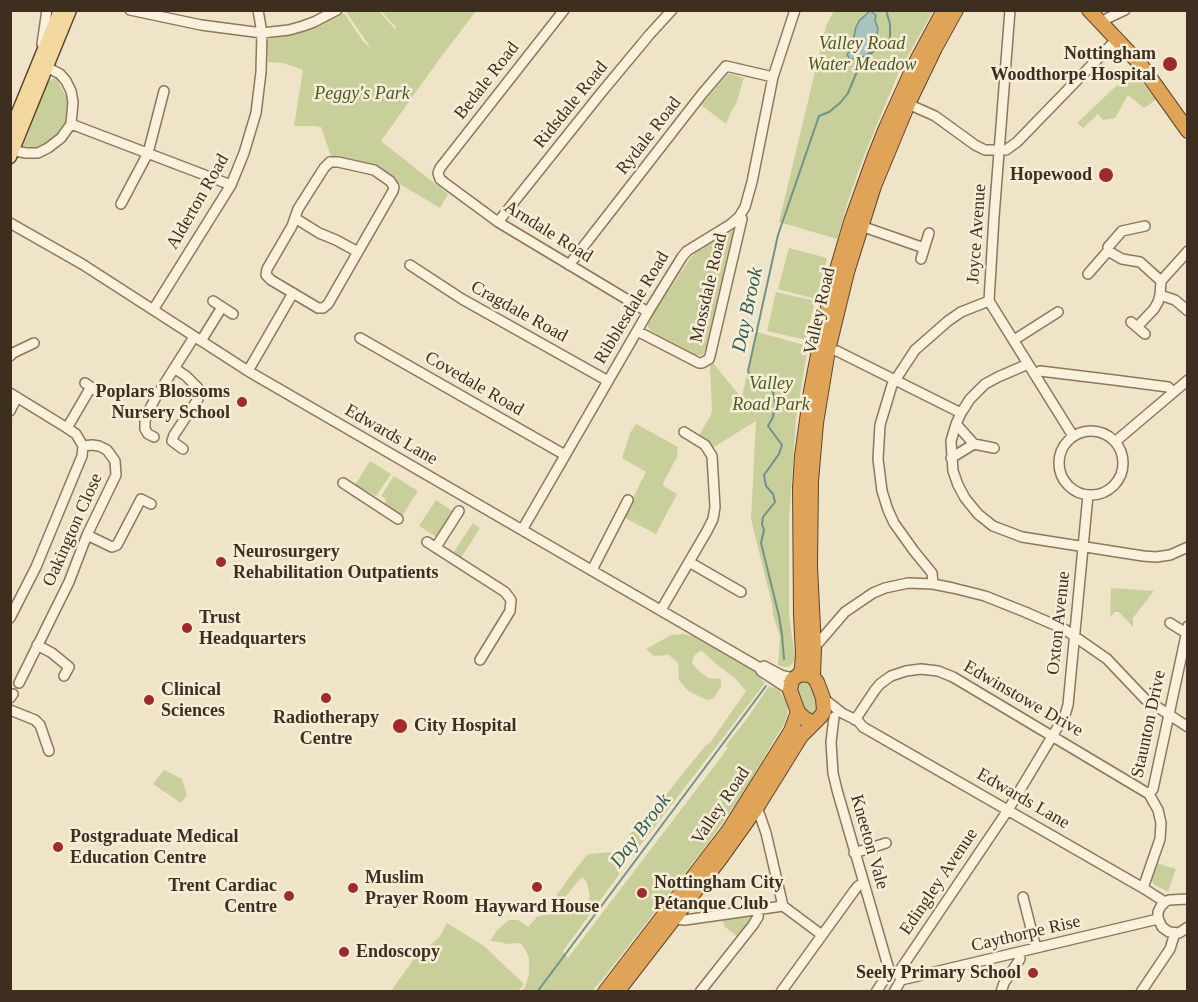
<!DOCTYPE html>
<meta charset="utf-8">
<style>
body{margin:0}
#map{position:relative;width:1198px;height:1002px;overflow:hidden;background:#f0e4c8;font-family:"Times New Roman",serif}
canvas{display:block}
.frame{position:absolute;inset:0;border:12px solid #3d2e20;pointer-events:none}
</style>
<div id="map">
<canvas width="1198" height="1002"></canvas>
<div class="frame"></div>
</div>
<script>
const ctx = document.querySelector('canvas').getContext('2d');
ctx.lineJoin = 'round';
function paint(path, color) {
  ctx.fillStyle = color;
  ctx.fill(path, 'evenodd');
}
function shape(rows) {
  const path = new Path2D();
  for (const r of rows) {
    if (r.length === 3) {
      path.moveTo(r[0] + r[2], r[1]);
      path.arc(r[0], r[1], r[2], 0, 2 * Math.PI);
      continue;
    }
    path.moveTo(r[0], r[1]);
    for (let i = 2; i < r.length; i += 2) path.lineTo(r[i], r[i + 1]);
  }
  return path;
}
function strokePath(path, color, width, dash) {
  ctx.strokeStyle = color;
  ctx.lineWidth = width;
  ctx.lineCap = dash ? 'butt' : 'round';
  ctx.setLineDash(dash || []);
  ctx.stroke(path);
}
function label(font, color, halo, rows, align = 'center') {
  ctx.font = font + ' "Times New Roman",serif';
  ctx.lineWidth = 5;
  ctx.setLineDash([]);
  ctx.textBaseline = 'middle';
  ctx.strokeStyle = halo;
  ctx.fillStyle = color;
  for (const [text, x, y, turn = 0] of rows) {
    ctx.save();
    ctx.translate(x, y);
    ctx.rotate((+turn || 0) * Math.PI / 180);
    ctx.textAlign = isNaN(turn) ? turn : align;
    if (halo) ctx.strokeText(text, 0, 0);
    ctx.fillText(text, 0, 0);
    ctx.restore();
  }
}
paint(shape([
 [348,11,379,11,395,29,396,27,381,11,476,11,438,61,381,141,448,194,440,208,368,165,332,159,321,127,315,126,294,126,303,70,283,63,268,62,267,41,268,39,291,35,315,28,344,13,364,43,365,43,371,48,346,12],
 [834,11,933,11,898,74,864,156,849,198,837,239,779,222,826,26],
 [1134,72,1156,100,1144,108,1128,95,1115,118,1103,120,1098,114,1083,128,1077,123,1114,88],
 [728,74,731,74,744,78,736,104,731,112,726,124,701,105],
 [56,78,69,102,66,121,63,128,54,139,38,148,23,146,47,84,51,79],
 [731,231,734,231,706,348,703,355,696,355,651,331,648,327,648,322,691,257,701,248],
 [789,248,827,258,816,299,778,289],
 [776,292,815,301,806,340,767,331],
 [757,332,808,346,796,419,789,520,789,615,795,658,793,663,789,667,783,667,778,665,780,637,773,615,772,604,751,519,756,421,714,447,699,435,710,417,712,411,710,367,713,363,740,396,742,396],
 [636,424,678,447,677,457,664,481,663,486,677,494,656,534,623,517,646,472,622,458,630,433],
 [370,461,391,474,376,496,355,485],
 [394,476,418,491,402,516,385,504,386,499,381,496],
 [436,500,455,513,438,538,419,526],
 [473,523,480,528,461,558,453,553],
 [1111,588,1154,591,1133,618,1133,627,1119,612,1114,612,1111,617,1110,612],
 [683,634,697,637,731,655,751,668,765,683,633,855,626,857,621,852,626,844,630,833,640,827,705,746,710,743,746,691,734,677,717,665,701,650,694,656,692,663,701,673,709,678,721,679,721,687,713,699,707,700,688,691,679,680,678,663,669,655,654,656,646,649,671,635],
 [801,679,810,681,819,705,818,710,813,716,804,714,795,687],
 [769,686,773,688,774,687,780,691,786,701,788,713,784,724,744,791,709,842,601,981,592,991,521,991,525,987,529,974,529,958,525,949,520,943,506,944,501,942,490,941,498,929,509,920,518,920,528,927,538,916,551,914,552,902,571,875,588,854,610,852,622,860,618,876,563,951,568,958,728,748,725,746,747,719],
 [583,877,587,883,590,897,588,901,572,904,566,896,579,880],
 [164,770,182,779,187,795,181,803,153,784],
 [1156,863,1176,869,1168,892,1155,885,1152,881,1151,877],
 [749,915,751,918,738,937,725,927,722,918],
 [447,923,484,946,524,984,518,991,391,991,416,956,439,938]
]), '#c9cf9b');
const water = shape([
 [870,11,876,15,875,20,878,29,875,45,871,52,863,57,850,59,847,55,849,51,848,46,853,41,856,27,859,21,870,11]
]);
paint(water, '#a9c4bc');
strokePath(water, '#6f938a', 1.5);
strokePath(shape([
 [784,659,782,635,779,616,761,543,764,530,762,524,763,517,775,502,773,494,766,486,764,475,779,454,782,445,768,426,773,417,775,403,773,392,768,387,763,387,752,378,748,371,778,235,819,116,829,112,840,103,848,93,861,62,890,38,890,24,886,10],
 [537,992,766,686]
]), '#6f938a', 2);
const minor = shape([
 [130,10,201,25,262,33,289,30,303,26,314,22,337,10],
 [564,10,440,168,438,173,440,179,445,183,498,222,648,312],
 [1010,10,994,217,989,301,1073,436],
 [1102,24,1108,18,1125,10],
 [42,44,47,10],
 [908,104,935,116,975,145,985,150,1006,150,1017,142,1117,39],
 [71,124,231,185],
 [10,150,26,153,38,153,48,148,61,138,71,124,73,102,71,91,66,81,60,74,41,64],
 [330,162,338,162,374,170,390,181,394,187,393,191,328,304,323,308,318,308,271,280,266,275,267,269,292,226,298,209,324,168,330,162],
 [121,204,148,153,164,91],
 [295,218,319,233,336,240,358,252],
 [498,222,601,93,650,34,672,10],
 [10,223,82,264,248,371,760,668,761,671,790,690],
 [861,226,924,248],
 [1108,251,1108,247,1122,231,1145,226],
 [921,259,929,233],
 [410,265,462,299,608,381],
 [569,265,702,94,726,66,773,77],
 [1088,274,1108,251,1122,259,1140,262,1161,281],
 [1160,295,1175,300,1188,311],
 [213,301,233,314],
 [153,310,231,185,244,153,256,113,261,72,262,33,258,10],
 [1131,322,1145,334],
 [1137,327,1154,309,1158,302,1160,295,1161,281,1188,251],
 [637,331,699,363,702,363,709,359,710,356,742,219,739,217],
 [360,338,565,455],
 [1014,340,1058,312],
 [201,341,222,307],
 [828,350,837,351,961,413],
 [10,356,13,353,34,343],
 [1028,364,998,377,985,384,970,399,961,413,956,424,951,441,953,471,958,485,965,498,978,514,993,526,1022,537,1143,556,1156,557,1170,555,1188,547],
 [174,368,186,376,198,388,199,394,198,399,174,435,172,441,183,449],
 [248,371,293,293],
 [1035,374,1040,371,1114,380,1168,387,1173,392],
 [85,383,98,392],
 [10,393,67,428,76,434,83,446,82,456,36,567,10,618],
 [10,411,17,397],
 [956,424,974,444,994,448],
 [67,428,91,387],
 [1091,463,32],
 [154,437,148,434,145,429,145,421,148,412,156,397,194,337],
 [1116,441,1188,380],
 [951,458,974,444],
 [343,483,398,519],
 [522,530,648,312,682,257,687,251,731,224,739,217,745,207,752,182,773,77,795,10],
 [87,535,112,547,117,545,141,499,151,504],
 [427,542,505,592,511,600,510,611,480,660],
 [436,547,459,511],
 [689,562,741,592],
 [592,570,628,500],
 [933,584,932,573,914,551,894,523,888,510,882,491,878,459,880,425,892,385,915,350,948,321,961,312,989,301],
 [661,610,707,531,713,519,715,507,712,456,705,445,684,432],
 [1170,623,1186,633],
 [37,645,52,653,69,667,64,676],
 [814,648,845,612,873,593,885,588,908,583,933,584,953,588,985,596,1025,612,1064,629,1107,659,1145,699,1188,727],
 [760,668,764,666,781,675,793,678],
 [19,683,69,582,87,535,116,475,115,461,107,450,99,446,92,445,83,446],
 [10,698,13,694],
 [823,698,842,713,858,721,863,727,1143,888,1165,902],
 [10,710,35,720,40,725,49,751],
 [834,717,831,742,833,773,837,790,890,973],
 [855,720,875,690,880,684,891,676,906,671,921,669,938,671,953,677,1149,794,1158,810,1161,823,1160,839,1143,888],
 [1149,794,1153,789,1188,626],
 [757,807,766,833,783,906],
 [854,853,886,843],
 [1023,897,1036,948],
 [1188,899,1169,900,1165,902,1161,906,1158,912,1158,918,1162,927,1169,932,1179,933,1188,927],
 [673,919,685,920,783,906,822,935],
 [901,980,1158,919],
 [700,992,753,925,758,917,758,910],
 [781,992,854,891,858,886,864,883],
 [876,992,886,977,890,973,896,973],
 [894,992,901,980,898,973,1008,810,1065,715,1068,705,1088,495],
 [1001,992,1004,983,1020,959,1019,953],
 [1141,992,1170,949,1175,933]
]);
const major = shape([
 [10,132,60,10],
 [10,157,70,10]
]);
const highway = shape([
 [1089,10,1141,65,1188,131],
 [800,674,802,668,803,654,801,615,800,488,802,456,811,391,824,324,836,273,851,222,874,158,886,128,915,64,944,10],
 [813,677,814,648,810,567,811,481,816,423,828,350,847,272,874,186,908,104,935,48,956,10],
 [605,992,729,830,791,731,798,712],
 [617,992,720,859,757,807,801,736,821,716,824,711,823,698,817,682,813,677,809,675,800,674,792,680,790,690,798,712,804,718,813,723]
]);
strokePath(minor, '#8d765c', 12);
strokePath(major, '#5b4430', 15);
strokePath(highway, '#5b4430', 16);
strokePath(minor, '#faf1dc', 9);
strokePath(major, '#f3d9a0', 12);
strokePath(highway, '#e0a458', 14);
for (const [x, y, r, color] of [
 [1170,64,8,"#9e2a2b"],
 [1106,175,8,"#9e2a2b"],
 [242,402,6,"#9e2a2b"],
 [221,562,6,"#9e2a2b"],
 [187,628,6,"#9e2a2b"],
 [326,698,6,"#9e2a2b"],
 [149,700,6,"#9e2a2b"],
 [400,726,8,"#9e2a2b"],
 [58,847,6,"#9e2a2b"],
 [537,887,6,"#9e2a2b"],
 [353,888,6,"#9e2a2b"],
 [642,893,6,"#9e2a2b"],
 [289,896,6,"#9e2a2b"],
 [344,952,6,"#9e2a2b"],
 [1033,973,6,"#9e2a2b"]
]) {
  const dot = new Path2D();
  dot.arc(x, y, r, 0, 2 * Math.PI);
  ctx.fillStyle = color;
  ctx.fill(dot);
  strokePath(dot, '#f7eed8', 2);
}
label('italic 18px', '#4d5a26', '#f7eed8', [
 ["Valley Road",862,44],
 ["Water Meadow",862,65],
 ["Peggy's Park",362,94],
 ["Valley",771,384],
 ["Road Park",771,405]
]);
label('bold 18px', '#3d2e20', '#f7eed8', [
 ["Nottingham",1156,54,"right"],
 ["Woodthorpe Hospital",1156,75,"right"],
 ["Hopewood",1092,175,"right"],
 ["Poplars Blossoms",230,392,"right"],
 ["Nursery School",230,413,"right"],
 ["Neurosurgery",233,552],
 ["Rehabilitation Outpatients",233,573],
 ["Trust",199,618],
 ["Headquarters",199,639],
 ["Clinical",161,690],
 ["Sciences",161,711],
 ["Radiotherapy",326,718,"center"],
 ["Centre",326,739,"center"],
 ["City Hospital",414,726],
 ["Postgraduate Medical",70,837],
 ["Education Centre",70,858],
 ["Muslim",365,878],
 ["Prayer Room",365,899],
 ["Nottingham City",654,883],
 ["Pétanque Club",654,904],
 ["Trent Cardiac",277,886,"right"],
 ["Centre",277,907,"right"],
 ["Hayward House",537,907,"center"],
 ["Endoscopy",356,952],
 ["Seely Primary School",1021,973,"right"]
], 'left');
label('18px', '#3d2e20', '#f7eed8', [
 ["Bedale Road",487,81,-52],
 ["Ridsdale Road",571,105,-51],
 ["Rydale Road",649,136,-52],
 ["Alderton Road",198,202,-60],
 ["Arndale Road",548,232,32],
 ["Joyce Avenue",977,234,-86],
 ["Mossdale Road",709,288,-77],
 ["Ribblesdale Road",632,308,-59],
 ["Valley Road",820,311,-77],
 ["Cragdale Road",519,312,29],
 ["Covedale Road",474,384,30],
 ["Edwards Lane",391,435,30],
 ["Oakington Close",73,530,-66],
 ["Oxton Avenue",1059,623,-84],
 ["Edwinstowe Drive",1023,699,30],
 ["Staunton Drive",1149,724,-78],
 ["Edwards Lane",1023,799,30],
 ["Valley Road",721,806,-56],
 ["Kneeton Vale",869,842,74],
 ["Edingley Avenue",939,882,-56],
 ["Caythorpe Rise",1026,934,-13]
]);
label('italic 20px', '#2f5d5a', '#f7eed8', [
 ["Day Brook",748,310,-78],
 ["Day Brook",641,831,-53]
]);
</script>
